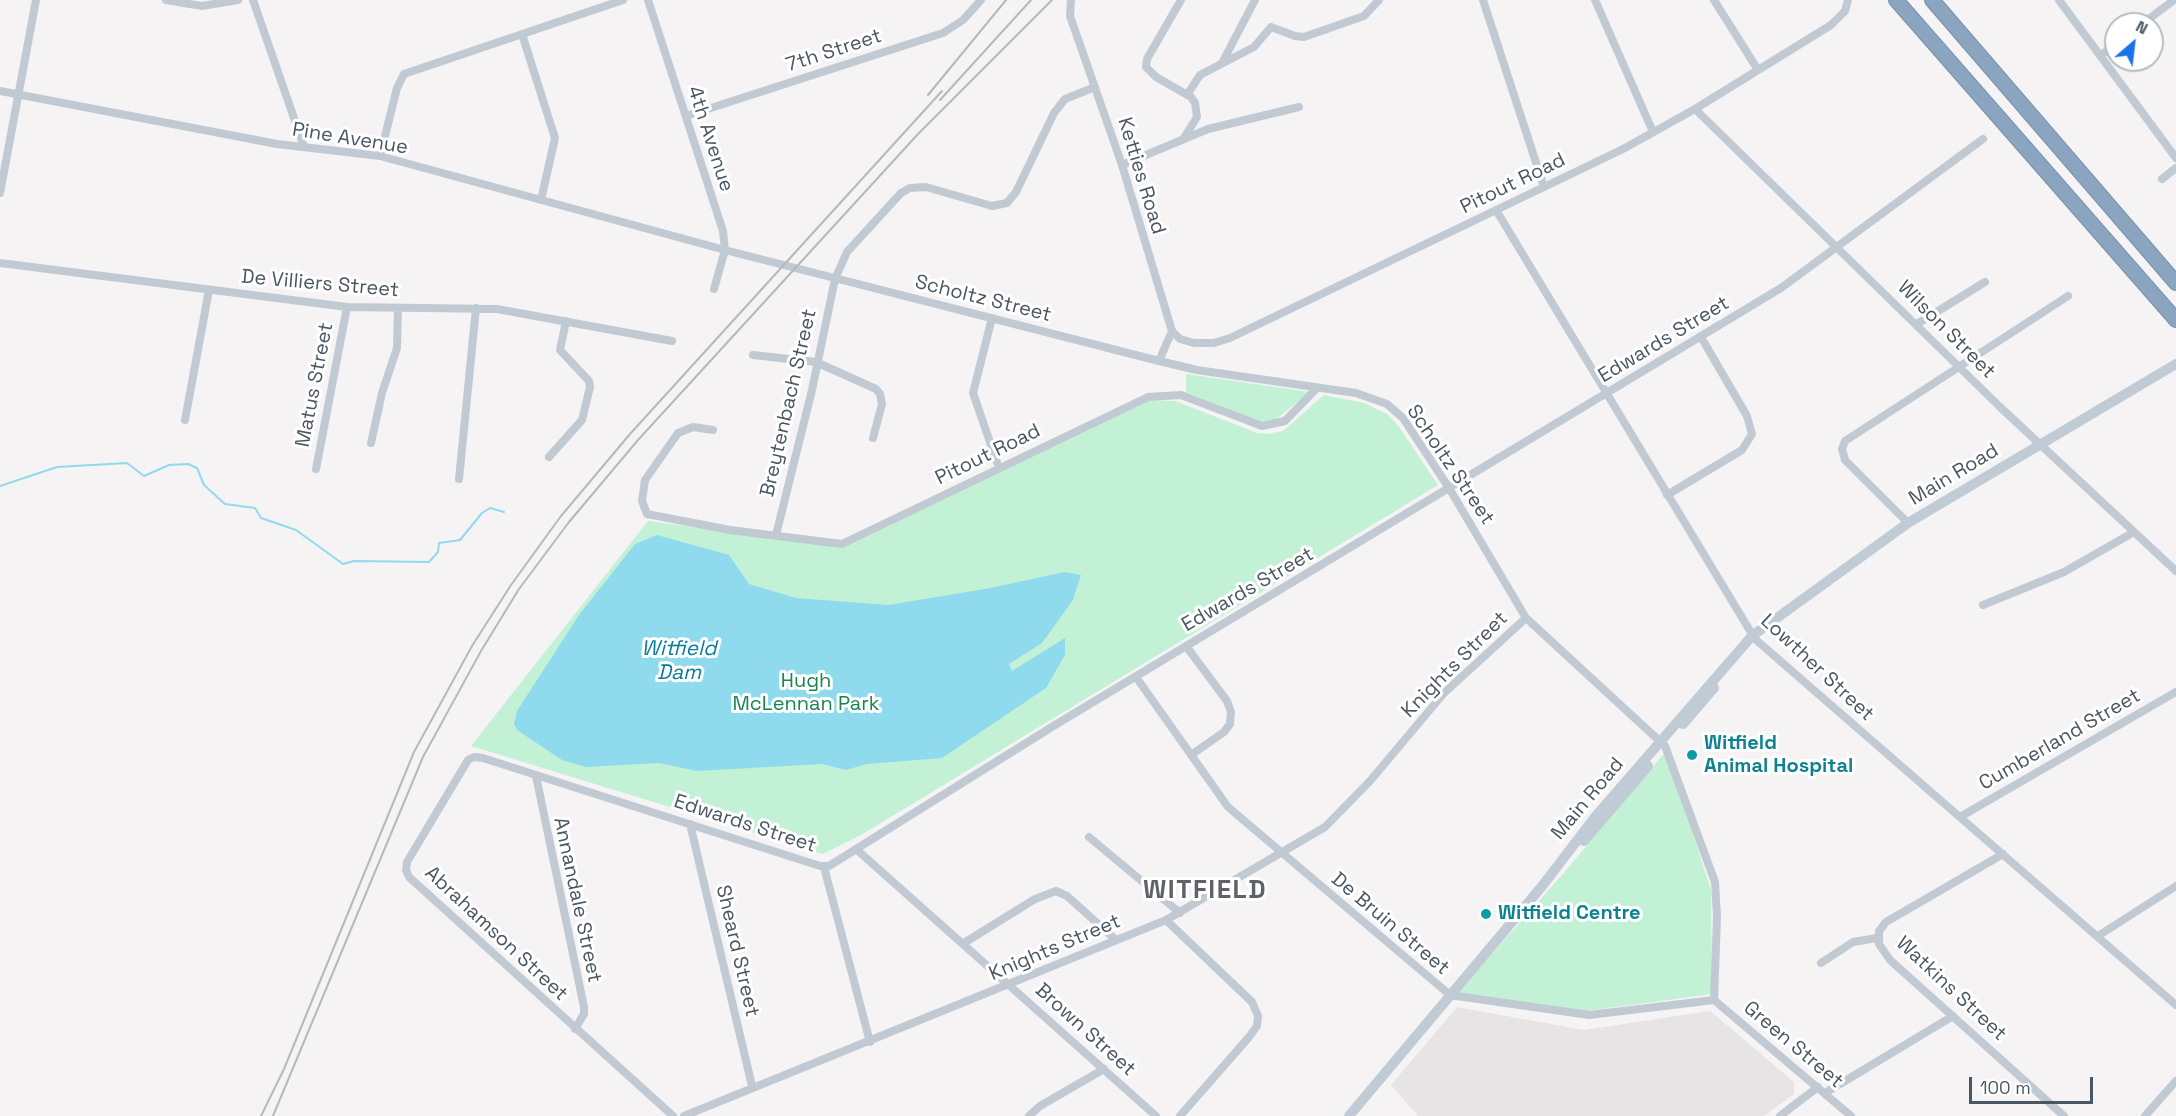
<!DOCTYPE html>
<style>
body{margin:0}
#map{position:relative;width:2176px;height:1116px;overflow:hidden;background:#f5f3f3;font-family:"Space Grotesk",sans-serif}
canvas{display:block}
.north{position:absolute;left:2104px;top:12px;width:60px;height:60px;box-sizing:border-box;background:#fff;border:2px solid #b7bbc0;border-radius:50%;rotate:28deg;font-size:16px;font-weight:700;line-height:24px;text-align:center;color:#4a5661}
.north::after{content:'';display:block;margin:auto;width:21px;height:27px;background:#1a73e8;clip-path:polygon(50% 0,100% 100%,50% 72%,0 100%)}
.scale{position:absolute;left:1969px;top:1077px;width:124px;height:27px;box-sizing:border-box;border:3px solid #4a5661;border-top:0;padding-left:8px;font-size:18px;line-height:21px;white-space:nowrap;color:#4a5661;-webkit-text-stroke:4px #fff;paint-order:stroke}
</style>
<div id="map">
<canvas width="2176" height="1116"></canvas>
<div class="north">N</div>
<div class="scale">100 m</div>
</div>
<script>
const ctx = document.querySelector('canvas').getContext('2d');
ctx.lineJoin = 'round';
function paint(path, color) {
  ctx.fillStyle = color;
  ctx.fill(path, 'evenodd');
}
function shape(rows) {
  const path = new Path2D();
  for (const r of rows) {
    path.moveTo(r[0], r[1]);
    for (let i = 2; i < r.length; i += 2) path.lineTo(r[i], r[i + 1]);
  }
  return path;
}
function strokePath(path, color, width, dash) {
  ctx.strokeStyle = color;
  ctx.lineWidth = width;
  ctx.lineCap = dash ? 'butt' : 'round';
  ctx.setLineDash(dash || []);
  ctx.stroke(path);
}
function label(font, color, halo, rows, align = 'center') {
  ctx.font = font + ' "Space Grotesk",sans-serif';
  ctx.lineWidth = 6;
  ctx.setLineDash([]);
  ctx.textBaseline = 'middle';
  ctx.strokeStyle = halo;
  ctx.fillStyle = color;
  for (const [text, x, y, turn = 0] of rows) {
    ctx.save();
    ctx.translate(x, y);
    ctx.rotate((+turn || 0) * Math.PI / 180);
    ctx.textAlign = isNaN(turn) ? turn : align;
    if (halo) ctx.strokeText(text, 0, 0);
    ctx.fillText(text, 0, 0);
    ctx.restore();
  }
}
paint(shape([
 [1457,1007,1584,1030,1710,1011,1794,1082,1794,1094,1764,1116,1418,1116,1391,1085]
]), '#e6e4e5');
paint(shape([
 [1186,374,1310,392,1274,421,1260,422,1186,392],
 [1324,395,1364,403,1387,414,1397,424,1438,485,861,835,823,854,471,746,648,521,844,547,1145,400,1175,401,1257,433,1270,434,1283,431],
 [1666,751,1711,890,1712,994,1586,1011,1458,992,1562,875]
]), '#c3f1d5');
paint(shape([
 [657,535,729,555,749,584,796,598,888,605,985,589,1065,572,1081,575,1073,600,1042,643,1009,664,1012,671,1065,638,1065,655,1046,688,942,758,867,764,846,770,822,764,697,771,659,763,586,767,562,760,517,730,514,724,517,711,579,615,635,544]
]), '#90daee');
strokePath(shape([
 [0,486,57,467,127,463,144,476,169,465,188,464,197,468,204,485,225,504,255,508,261,518,296,530,343,564,354,561,429,562,438,552,439,543,460,540,482,513,490,508,504,512]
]), '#90daee', 2);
const highway = shape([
 [1896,0,2176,320],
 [1932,0,2176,283]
]);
strokePath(highway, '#7690ad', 16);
strokePath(shape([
 [166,0,202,6,238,0],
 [253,0,304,147],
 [648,0,723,231,725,250,714,289],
 [1071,0,1070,16,1122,165,1172,331,1159,361],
 [1181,0,1147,59,1146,67,1156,77,1191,97,1195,103,1197,117,1184,138],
 [1483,0,1544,187],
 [1595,0,1653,132],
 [1714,0,1758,70],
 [2059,0,2176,158],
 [2142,24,2174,0],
 [522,34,555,138,541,200],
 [2101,55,2116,44],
 [1222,63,1255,0],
 [0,91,277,144,380,156,725,250,1159,361,1197,370,1356,393,1387,404,1403,418,1449,488,1526,618,1665,746,1715,882,1717,917,1714,1000],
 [1187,95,1200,75,1254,47,1271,27,1295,36,1304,37,1364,16,1379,0],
 [1695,109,1999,406,2176,571],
 [686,116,943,33,963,20,981,0],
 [380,156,397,88,404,74,623,0],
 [1122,165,1208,129,1299,107],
 [2162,179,2176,168],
 [0,193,36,0],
 [1496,210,1755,639,2176,1005],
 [0,263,347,307,497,309,672,341],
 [992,318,973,393,999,468],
 [1917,324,1985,282],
 [1172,331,1180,339,1194,343,1214,343,1230,338,1623,149,1695,109,1831,25,1845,11,1848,0],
 [753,355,816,362,876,389,880,394,882,404,873,438],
 [185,420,209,290],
 [713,430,693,427,678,433,645,480,642,501,647,514,730,530,842,544,1148,397,1181,395,1262,426,1285,421,1317,388],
 [371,443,382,393,397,348,398,308],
 [549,457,582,420,590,387,589,381,560,350,566,321],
 [316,469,347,307],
 [459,479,476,308],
 [1667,495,1742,450,1752,434,1747,416,1701,337],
 [1908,523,1845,460,1842,449,1845,441,2068,296],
 [776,535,812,390,835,279,847,252,901,193,910,188,926,187,992,206,1007,203,1016,192,1054,113,1065,99,1095,87],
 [1983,605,2064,572,2134,532],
 [1186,646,1227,701,1231,712,1230,724,1224,732,1191,755],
 [1136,677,1228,807,1450,995,1589,1015,1714,1000],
 [536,776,584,1007,584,1014,575,1029],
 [1960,817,2176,692],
 [690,824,752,1086],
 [1089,837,1180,913],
 [856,849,1156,1116],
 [2003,854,1886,922,1879,931,1879,944,1890,960,2064,1116],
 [824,867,870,1042],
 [1166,920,1252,1002,1258,1016,1257,1026,1249,1037,1180,1116],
 [2098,936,2176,886],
 [964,943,1035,899,1056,891,1067,896,1116,940],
 [1821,963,1853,942,1877,938],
 [1714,1000,1851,1116],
 [1825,1093,1953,1016],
 [673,1116,409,877,406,870,407,862,468,760,474,757,483,758,820,866,829,866,1055,725,1781,288,1983,139],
 [684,1116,1166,920,1325,827,1370,781,1444,693,1526,618],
 [1029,1116,1040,1106,1104,1069],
 [1780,1116,1818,1087],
 [2145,1116,2176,1081]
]), '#c1cad2', 8);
strokePath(shape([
 [1683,724,1714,688],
 [1584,841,1648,766],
 [1349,1116,1543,885,1595,817,1752,636,1908,523,2176,364]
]), '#c1cbd6', 10);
strokePath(highway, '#8ba5c1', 14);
strokePath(shape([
 [928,95,1006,0],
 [940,100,1031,0],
 [261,1116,284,1069,414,752,472,646,511,585,561,516,630,434,942,91],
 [273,1116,423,757,481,651,519,589,569,522,638,440,918,134,1052,0]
]), '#b5b8bd', 2);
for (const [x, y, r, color] of [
 [1692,755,6,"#0f9aa8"],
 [1486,914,6,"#0f9aa8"]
]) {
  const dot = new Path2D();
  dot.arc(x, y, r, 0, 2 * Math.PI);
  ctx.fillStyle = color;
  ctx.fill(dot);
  strokePath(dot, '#fff', 2);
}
label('20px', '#4a5661', '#fff', [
 ["7th Street",834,51,-18],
 ["Pine Avenue",350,139,9],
 ["4th Avenue",710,139,72],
 ["Ketties Road",1141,176,73],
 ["Pitout Road",1513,184,-26],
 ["De Villiers Street",320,284,5],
 ["Scholtz Street",983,299,14],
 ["Wilson Street",1946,330,45],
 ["Edwards Street",1664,340,-31],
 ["Matus Street",315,385,-79],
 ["Breytenbach Street",789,403,-77],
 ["Pitout Road",988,455,-26],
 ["Scholtz Street",1450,465,56],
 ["Main Road",1954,475,-31],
 ["Edwards Street",1248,590,-30],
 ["Knights Street",1455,665,-45],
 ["Lowther Street",1817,668,43],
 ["Cumberland Street",2060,740,-30],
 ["Main Road",1588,799,-50],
 ["Edwards Street",745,824,18],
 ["Annandale Street",577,900,78],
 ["De Bruin Street",1390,924,40],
 ["Abrahamson Street",496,934,43],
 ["Knights Street",1055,948,-23],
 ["Sheard Street",737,951,77],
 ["Watkins Street",1951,989,43],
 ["Brown Street",1085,1030,42],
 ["Green Street",1793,1045,40]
]);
label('20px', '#17864f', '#fff', [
 ["Hugh",806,682],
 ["McLennan Park",806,705]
]);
label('bold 20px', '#0d838f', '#fff', [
 ["Witfield",1704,744],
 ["Animal Hospital",1704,767],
 ["Witfield Centre",1498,914]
], 'left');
label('italic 21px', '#0c7c9b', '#fff', [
 ["Witfield",679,649],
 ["Dam",679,673]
]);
ctx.letterSpacing = '1.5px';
label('bold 26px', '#5f6368', '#fff', [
 ["WITFIELD",1205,891]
]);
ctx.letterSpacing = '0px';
</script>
